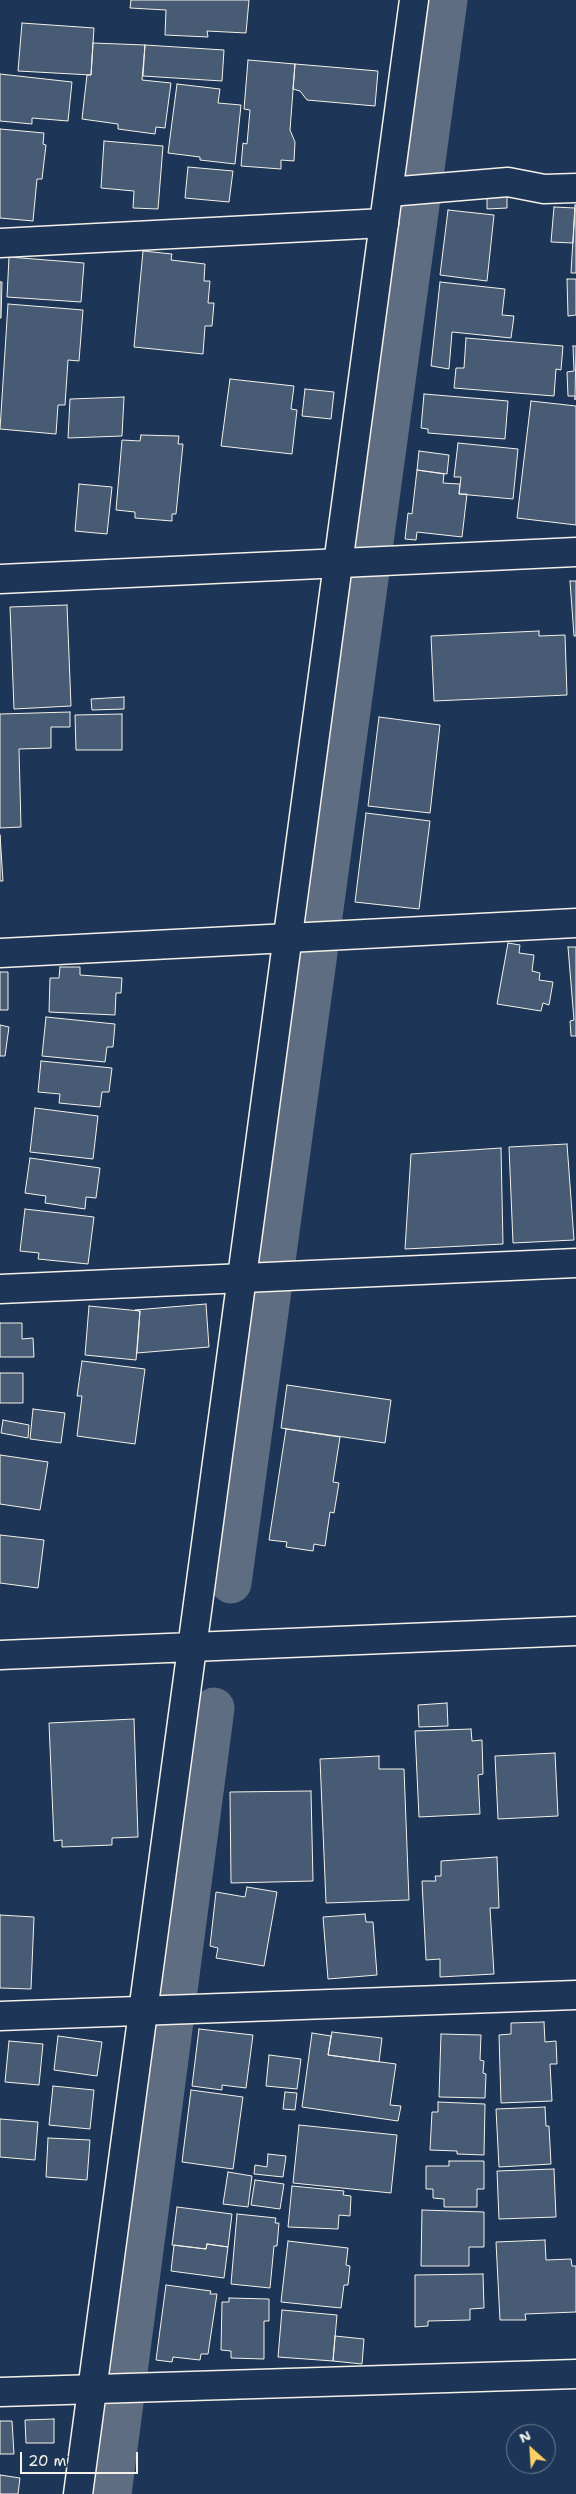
<!DOCTYPE html>
<style>
body{margin:0}
#map{position:relative;width:576px;height:2494px;overflow:hidden;background:#1d3557;font-family:"Shantell Sans",sans-serif}
canvas{display:block}
.north{position:absolute;left:506px;top:2424px;width:50px;height:50px;box-sizing:border-box;background:#1d3557;border:1px solid #738091;border-radius:50%;rotate:334deg;font-size:14px;font-weight:700;line-height:20px;text-align:center;color:#f4f1e8}
.north::after{content:'';display:block;margin:auto;width:18px;height:22px;background:#ffd166;clip-path:polygon(50% 0,100% 100%,50% 72%,0 100%)}
.scale{position:absolute;left:20px;top:2452px;width:118px;height:22px;box-sizing:border-box;border:2px solid #f4f1e8;border-top:0;padding-left:6px;font-size:15px;line-height:18px;white-space:nowrap;color:#f4f1e8;-webkit-text-stroke:4px #1d3557;paint-order:stroke}
</style>
<div id="map">
<canvas width="576" height="2494"></canvas>
<div class="north">N</div>
<div class="scale">20 m</div>
</div>
<script>
const ctx = document.querySelector('canvas').getContext('2d');
ctx.lineJoin = 'round';
function shape(rows) {
  const path = new Path2D();
  for (const r of rows) {
    path.moveTo(r[0], r[1]);
    for (let i = 2; i < r.length; i += 2) path.lineTo(r[i], r[i + 1]);
  }
  return path;
}
function strokePath(path, color, width, dash) {
  ctx.strokeStyle = color;
  ctx.lineWidth = width;
  ctx.lineCap = dash ? 'butt' : 'round';
  ctx.setLineDash(dash || []);
  ctx.stroke(path);
}
function paint(path, color) {
  ctx.fillStyle = color;
  ctx.fill(path, 'evenodd');
}
strokePath(shape([
 [231,1583,447,0],
 [111,2494,214,1708]
]), '#5e6d82', 41);
const building = shape([
 [131,0,249,0,246,33,207,31,208,37,165,35,166,10,130,8,131,0],
 [22,23,94,28,91,75,18,71,22,23],
 [93,43,145,45,142,80,171,83,165,128,156,127,155,134,118,129,118,124,82,119,87,75,91,75,93,43],
 [145,45,224,50,222,81,143,76,145,45],
 [248,60,295,64,290,130,295,142,294,161,281,160,281,169,241,166,243,143,247,144,250,110,244,109,248,60],
 [295,64,378,71,375,106,307,100,300,91,293,89,295,64],
 [0,74,72,82,68,121,32,118,32,124,0,121,0,74],
 [177,84,220,89,218,103,241,105,235,164,200,160,200,157,168,153,177,84],
 [0,129,44,133,43,144,46,145,42,179,37,179,33,221,0,218,0,129],
 [104,141,163,146,158,209,133,208,134,191,101,188,104,141],
 [188,167,233,171,229,202,185,198,188,167],
 [507,196,507,208,487,209,487,197,507,196],
 [575,205,576,205,576,273,571,273,575,205],
 [554,207,575,208,573,243,551,242,554,207],
 [448,210,494,215,487,281,440,275,448,210],
 [143,251,172,254,171,260,205,264,204,281,210,281,208,303,214,303,212,326,205,326,203,354,134,347,143,251],
 [9,257,84,263,81,302,7,297,9,257],
 [567,279,576,279,576,315,568,316,567,279],
 [0,282,2,282,1,318,0,318,0,282],
 [440,282,505,289,502,315,514,316,511,338,452,332,449,369,431,366,440,282],
 [8,304,83,310,79,361,68,360,65,405,58,405,56,434,0,429,8,304],
 [466,338,563,346,561,370,556,369,554,396,454,388,456,368,464,368,466,338],
 [573,346,576,346,575,400,575,396,568,396,567,372,574,371,573,346],
 [230,379,294,386,291,409,297,410,292,454,221,446,230,379],
 [305,389,334,392,331,419,302,416,305,389],
 [424,394,508,401,505,439,428,433,428,429,421,428,424,394],
 [124,397,122,436,68,438,70,399,124,397],
 [531,401,576,406,576,525,517,518,531,401],
 [141,435,179,436,178,444,183,444,176,514,172,514,172,521,135,518,135,512,116,510,122,440,140,441,141,435],
 [458,443,518,449,513,499,459,494,461,477,454,477,458,443],
 [419,451,449,455,447,474,417,470,419,451],
 [417,470,444,474,443,483,460,484,459,494,467,494,462,537,417,532,416,540,405,539,408,513,412,514,417,470],
 [79,484,112,487,107,534,75,531,79,484],
 [570,581,576,581,576,636,574,636,570,581],
 [67,605,71,706,14,709,10,607,67,605],
 [539,631,539,636,565,635,567,695,434,701,431,636,539,631],
 [124,697,124,709,92,710,91,699,124,697],
 [70,712,70,727,51,727,51,748,19,749,21,827,0,828,0,714,70,712],
 [122,714,122,750,76,750,75,715,122,714],
 [379,717,440,725,430,813,368,806,379,717],
 [366,813,430,821,419,909,355,902,366,813],
 [0,835,3,881,0,881,0,835],
 [508,943,520,945,519,953,534,955,532,971,540,973,539,980,553,982,549,1005,543,1003,541,1011,497,1004,508,943],
 [568,947,576,947,576,1036,571,1036,570,1021,574,1020,568,947],
 [60,967,80,967,80,975,122,978,121,993,116,993,115,1015,49,1012,50,978,59,978,60,967],
 [0,972,8,972,8,1010,0,1010,0,972],
 [46,1017,115,1024,113,1047,107,1047,105,1062,42,1056,46,1017],
 [0,1025,9,1027,5,1056,0,1056,0,1025],
 [41,1061,112,1068,109,1092,102,1092,100,1107,59,1103,60,1094,38,1092,41,1061],
 [35,1108,98,1116,93,1159,30,1152,35,1108],
 [567,1144,574,1240,513,1243,509,1147,567,1144],
 [501,1148,503,1244,405,1249,411,1154,501,1148],
 [30,1158,100,1168,96,1198,86,1197,85,1209,45,1203,46,1196,25,1193,30,1158],
 [25,1209,94,1217,88,1264,38,1259,39,1253,20,1251,25,1209],
 [206,1304,209,1347,137,1353,140,1311,135,1310,206,1304],
 [89,1306,140,1311,136,1360,85,1355,89,1306],
 [0,1323,22,1323,22,1339,33,1338,34,1357,0,1357,0,1323],
 [82,1361,145,1369,135,1444,77,1436,82,1396,77,1396,82,1361],
 [0,1373,23,1373,23,1403,0,1403,0,1373],
 [287,1385,391,1400,385,1443,281,1428,287,1385],
 [33,1409,65,1413,61,1443,30,1439,33,1409],
 [3,1420,29,1425,28,1438,1,1433,3,1420],
 [286,1429,340,1437,333,1482,339,1483,334,1513,330,1512,325,1546,314,1544,313,1551,286,1547,287,1542,269,1540,286,1429],
 [0,1455,48,1462,40,1510,0,1504,0,1455],
 [0,1535,44,1540,38,1588,0,1583,0,1535],
 [447,1703,448,1726,419,1727,418,1705,447,1703],
 [134,1719,138,1837,112,1838,112,1845,62,1847,62,1840,54,1841,49,1723,134,1719],
 [471,1729,472,1741,482,1740,483,1774,478,1775,480,1814,419,1817,415,1731,471,1729],
 [555,1753,558,1816,498,1819,495,1756,555,1753],
 [379,1756,379,1769,404,1769,409,1900,326,1903,320,1759,379,1756],
 [311,1791,313,1881,231,1883,230,1792,311,1791],
 [497,1857,499,1908,490,1908,494,1974,440,1977,440,1959,426,1960,422,1881,436,1881,435,1876,441,1876,441,1861,497,1857],
 [247,1887,277,1892,264,1966,216,1958,218,1948,210,1946,216,1892,245,1897,247,1887],
 [365,1914,366,1922,373,1922,377,1975,328,1979,323,1917,365,1914],
 [0,1915,34,1917,31,1989,0,1988,0,1915],
 [544,2022,545,2042,556,2041,557,2064,550,2064,552,2101,501,2103,499,2035,511,2034,511,2023,544,2022],
 [199,2029,253,2035,246,2088,222,2085,222,2090,192,2086,199,2029],
 [332,2032,382,2038,379,2062,328,2055,332,2032],
 [312,2033,331,2036,328,2055,396,2064,390,2105,401,2106,398,2121,302,2107,312,2033],
 [441,2034,481,2035,480,2060,484,2061,483,2073,486,2074,485,2098,439,2097,441,2034],
 [58,2036,102,2042,97,2076,54,2070,58,2036],
 [9,2041,43,2044,39,2085,5,2082,9,2041],
 [269,2055,301,2059,297,2089,266,2086,269,2055],
 [53,2086,94,2090,90,2129,49,2125,53,2086],
 [191,2090,243,2097,233,2169,182,2162,191,2090],
 [285,2092,297,2093,295,2110,283,2109,285,2092],
 [438,2102,485,2104,484,2155,457,2154,457,2151,430,2150,432,2112,438,2112,438,2102],
 [545,2107,546,2126,549,2126,551,2164,499,2167,496,2109,545,2107],
 [0,2119,38,2122,35,2160,0,2157,0,2119],
 [299,2125,397,2135,391,2193,293,2183,299,2125],
 [48,2138,90,2140,87,2180,46,2177,48,2138],
 [268,2154,286,2156,283,2177,254,2174,255,2165,267,2167,268,2154],
 [449,2161,484,2161,484,2189,477,2189,477,2207,444,2207,444,2199,433,2198,433,2189,426,2189,426,2166,449,2166,449,2161],
 [554,2169,556,2217,499,2219,497,2171,554,2169],
 [228,2172,252,2176,248,2207,223,2204,228,2172],
 [255,2180,284,2184,280,2209,251,2205,255,2180],
 [292,2186,344,2191,343,2195,351,2196,350,2216,339,2215,338,2229,288,2227,292,2186],
 [177,2207,232,2214,228,2247,207,2244,206,2249,172,2245,177,2207],
 [422,2210,484,2212,484,2247,469,2247,469,2266,421,2266,422,2210],
 [237,2214,276,2218,275,2223,279,2223,277,2246,274,2246,270,2288,231,2284,237,2214],
 [545,2240,546,2260,571,2259,572,2266,576,2266,576,2312,525,2314,526,2320,500,2320,496,2242,545,2240],
 [288,2241,348,2248,346,2265,350,2266,348,2285,344,2285,341,2308,281,2302,288,2241],
 [207,2244,228,2247,224,2278,171,2271,174,2245,206,2249,207,2244],
 [483,2274,484,2308,470,2309,470,2320,428,2321,428,2326,415,2327,415,2275,483,2274],
 [166,2285,211,2291,210,2294,217,2294,208,2354,201,2354,200,2360,173,2357,172,2362,156,2360,166,2285],
 [229,2298,269,2299,269,2321,264,2321,264,2359,231,2358,231,2351,221,2350,222,2302,229,2302,229,2298],
 [282,2310,337,2315,333,2361,278,2357,282,2310],
 [335,2336,364,2339,362,2364,333,2361,335,2336],
 [54,2419,54,2443,26,2443,25,2420,54,2419],
 [0,2421,12,2421,14,2454,0,2454,0,2421],
 [0,2475,20,2478,18,2494,0,2494,0,2475]
]);
paint(building, '#485b74');
strokePath(building, '#f4f1e8', 1);
const street = shape([
 [389,192,508,182,544,189,576,188],
 [0,243,384,223],
 [0,579,576,552],
 [0,953,576,923],
 [0,1289,576,1263],
 [0,2016,576,1995],
 [0,2392,576,2374]
]);
const secondary = shape([
 [0,1655,576,1631],
 [78,2494,414,0]
]);
strokePath(street, '#f4f1e8', 31);
strokePath(secondary, '#f4f1e8', 31);
strokePath(street, '#1d3557', 28);
strokePath(secondary, '#1d3557', 28);
</script>
